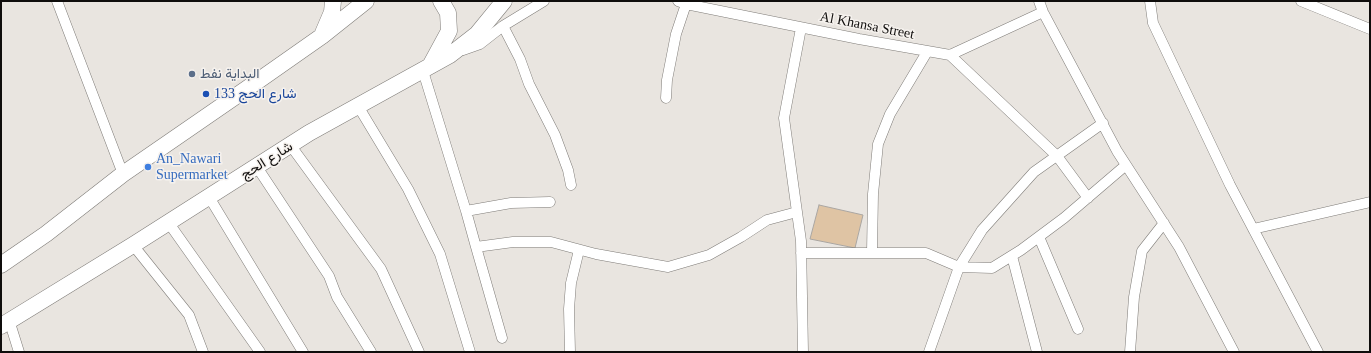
<!DOCTYPE html>
<meta charset="utf-8">
<style>
body{margin:0}
#map{position:relative;width:1371px;height:353px;overflow:hidden;background:#e9e5e0;font-family:"Times New Roman",serif}
canvas{display:block}
.frame{position:absolute;inset:0;border:2px solid #0f0d0c;pointer-events:none}
</style>
<div id="map">
<canvas width="1371" height="353"></canvas>
<div class="frame"></div>
</div>
<script>
const ctx = document.querySelector('canvas').getContext('2d');
ctx.lineJoin = 'round';
function paint(path, color) {
  ctx.fillStyle = color;
  ctx.fill(path, 'evenodd');
}
function shape(rows) {
  const path = new Path2D();
  for (const r of rows) {
    path.moveTo(r[0], r[1]);
    for (let i = 2; i < r.length; i += 2) path.lineTo(r[i], r[i + 1]);
  }
  return path;
}
function strokePath(path, color, width, dash) {
  ctx.strokeStyle = color;
  ctx.lineWidth = width;
  ctx.lineCap = dash ? 'butt' : 'round';
  ctx.setLineDash(dash || []);
  ctx.stroke(path);
}
function label(font, color, halo, rows, align = 'center') {
  ctx.font = font + ' "Times New Roman",Vazirmatn,serif';
  ctx.lineWidth = 3;
  ctx.setLineDash([]);
  ctx.textBaseline = 'middle';
  ctx.strokeStyle = halo;
  ctx.fillStyle = color;
  for (const [text, x, y, turn = 0] of rows) {
    ctx.save();
    ctx.translate(x, y);
    ctx.rotate((+turn || 0) * Math.PI / 180);
    ctx.textAlign = isNaN(turn) ? turn : align;
    if (halo) ctx.strokeText(text, 0, 0);
    ctx.fillText(text, 0, 0);
    ctx.restore();
  }
}
const building = shape([
 [819,205,863,215,855,248,810,239,819,205]
]);
paint(building, '#dfc4a4');
strokePath(building, '#aaa6a2', 1);
const minor = shape([
 [57,1,123,174],
 [678,1,686,4,859,39,950,55,1043,12],
 [1039,1,1043,12,1117,151,1179,247,1234,352],
 [1150,1,1153,23,1230,185,1318,352],
 [1301,1,1370,29],
 [503,26,520,59,529,84,555,135,568,170,571,185],
 [801,28,784,118,801,241,803,352],
 [463,50,480,44,503,26,544,1],
 [950,55,1057,156,1088,198],
 [423,71,466,211,476,247],
 [666,98,667,80,676,34,686,4],
 [358,106,408,189,440,254,470,352],
 [291,146,381,269,419,352],
 [257,167,329,276,337,297,371,352],
 [209,197,303,352],
 [466,211,511,203,550,202],
 [168,222,260,352],
 [1253,229,1370,202],
 [1039,237,1078,329],
 [133,245,189,315,203,352],
 [872,252,873,194,878,144,890,114,927,52],
 [801,253,926,253,959,267,992,268,1021,250,1064,218,1126,165],
 [1012,256,1037,352],
 [9,320,19,352],
 [502,338,476,247,513,242,551,242,596,254,668,267,709,255,741,237,767,220,797,212],
 [570,352,569,309,571,283,579,250],
 [929,352,959,267,982,230,1034,172,1103,123],
 [1130,352,1134,297,1142,251,1164,223]
]);
const primary = shape([
 [323,33,332,12,333,1],
 [430,66,449,31,448,13,441,1],
 [1,265,46,234,123,174,255,83,322,36,366,1],
 [1,326,133,245,309,133,450,55,477,34,504,1]
]);
strokePath(minor, '#7f7c78', 11);
strokePath(primary, '#7f7c78', 17);
strokePath(minor, '#fff', 10);
strokePath(primary, '#fff', 16);
for (const [x, y, r, color] of [
 [192,74,4,"#5c6f8a"],
 [206,94,4,"#1a4fb4"],
 [148,167,4,"#3f7fe0"]
]) {
  const dot = new Path2D();
  dot.arc(x, y, r, 0, 2 * Math.PI);
  ctx.fillStyle = color;
  ctx.fill(dot);
  strokePath(dot, '#f6f2ee', 1.5);
}
label('14px', '#0f0d0c', '#f6f2ee', [
 ["Al Khansa Street",867,26,11],
 ["شارع الحج",267,161,-32]
]);
label('14px', '#4e5e75', '#f6f2ee', [
 ["البداية نفط",200,74]
], 'left');
label('14px', '#164399', '#f6f2ee', [
 ["شارع الحج 133",214,94]
], 'left');
label('14px', '#366cbe', '#f6f2ee', [
 ["An_Nawari",156,159],
 ["Supermarket",156,175]
], 'left');
</script>
